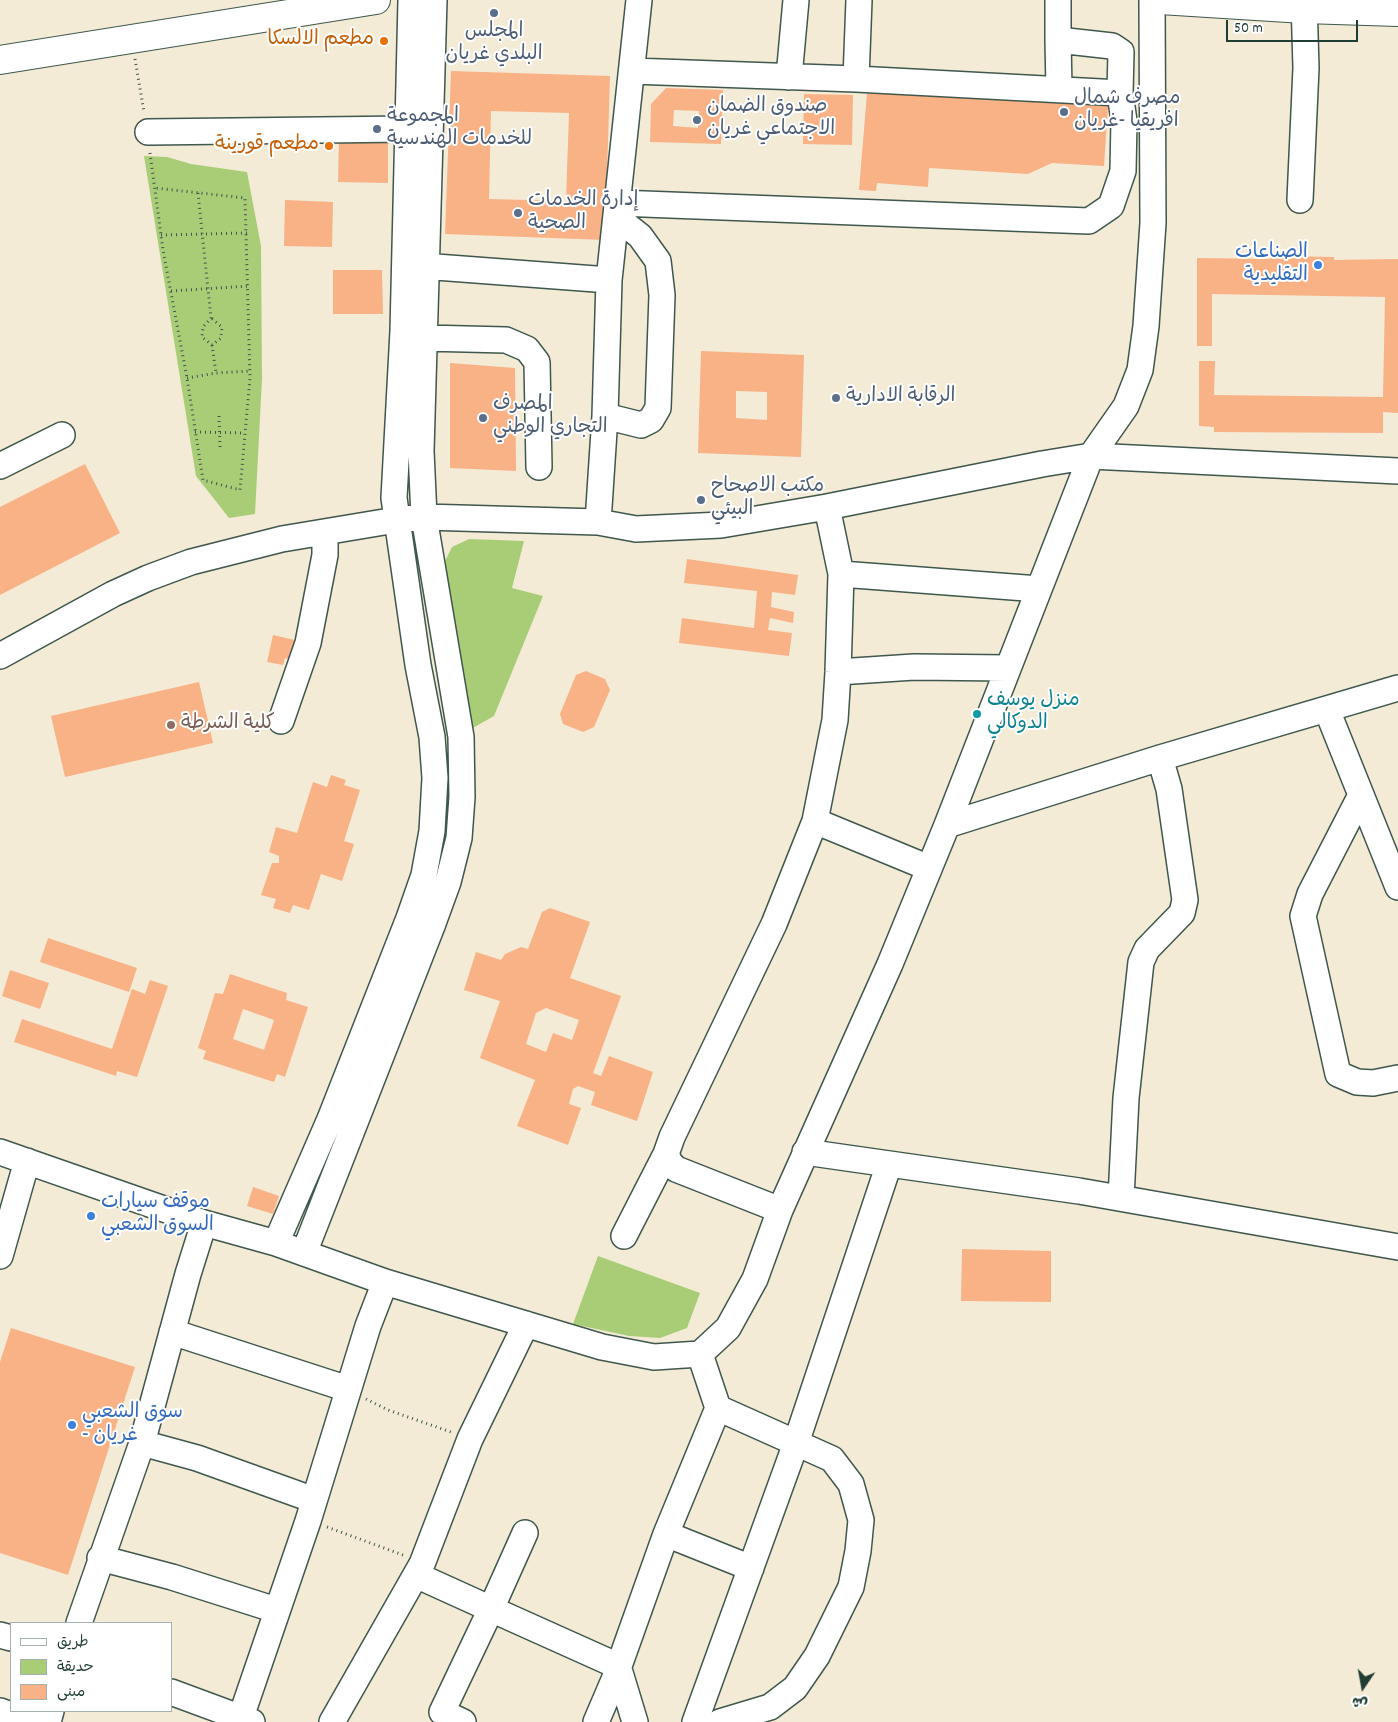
<!DOCTYPE html>
<meta charset="utf-8">
<style>
body{margin:0}
#map{position:relative;width:1398px;height:1722px;overflow:hidden;background:#f3ebd5;font-family:Dekko,"Playpen Sans Arabic",sans-serif}
canvas{display:block}
.legend{position:absolute;left:10px;top:1622px;width:162px;height:90px;box-sizing:border-box;background:#fff;border:1px solid #a5b1ae;margin:0;padding:6px 9px;list-style:none;font-size:15px;color:#1f3d34}
.legend li{display:flex;align-items:center;gap:10px;height:25px}
.legend b{width:25px;border:1px solid #a5b1ae}
.north{position:absolute;left:1338px;top:1662px;width:50px;height:50px;-webkit-text-stroke:4px #fff;paint-order:stroke;rotate:192deg;font-size:14px;font-weight:700;line-height:20px;text-align:center;color:#1f3d34}
.north::after{content:'';display:block;margin:auto;width:18px;height:22px;background:#1f3d34;clip-path:polygon(50% 0,100% 100%,50% 72%,0 100%)}
.scale{position:absolute;left:1226px;top:20px;width:132px;height:22px;box-sizing:border-box;border:2px solid #1f3d34;border-top:0;padding-left:6px;font-size:15px;line-height:18px;white-space:nowrap;color:#1f3d34;-webkit-text-stroke:4px #fff;paint-order:stroke}
</style>
<div id="map">
<canvas width="1398" height="1722"></canvas>
<ul class="legend">
<li><b style="height:6px;background:#fff"></b>طريق</li>
<li><b style="height:14px;background:#a9cd77"></b>حديقة</li>
<li><b style="height:14px;background:#f9b186"></b>مبنى</li>
</ul>
<div class="north">ش</div>
<div class="scale">50 m</div>
</div>
<script>
const ctx = document.querySelector('canvas').getContext('2d');
ctx.lineJoin = 'round';
function paint(path, color) {
  ctx.fillStyle = color;
  ctx.fill(path, 'evenodd');
}
function shape(rows) {
  const path = new Path2D();
  for (const r of rows) {
    path.moveTo(r[0], r[1]);
    for (let i = 2; i < r.length; i += 2) path.lineTo(r[i], r[i + 1]);
  }
  return path;
}
function strokePath(path, color, width, dash) {
  ctx.strokeStyle = color;
  ctx.lineWidth = width;
  ctx.lineCap = dash ? 'butt' : 'round';
  ctx.setLineDash(dash || []);
  ctx.stroke(path);
}
function label(font, color, halo, rows, align = 'center') {
  ctx.font = font + ' Dekko,"Playpen Sans Arabic",sans-serif';
  ctx.lineWidth = 4;
  ctx.setLineDash([]);
  ctx.textBaseline = 'middle';
  ctx.strokeStyle = halo;
  ctx.fillStyle = color;
  for (const [text, x, y, turn = 0] of rows) {
    ctx.save();
    ctx.translate(x, y);
    ctx.rotate((+turn || 0) * Math.PI / 180);
    ctx.textAlign = isNaN(turn) ? turn : align;
    if (halo) ctx.strokeText(text, 0, 0);
    ctx.fillText(text, 0, 0);
    ctx.restore();
  }
}
paint(shape([
 [144,156,167,157,191,164,247,172,261,246,262,379,255,514,229,518,196,476],
 [469,539,524,541,512,588,543,596,494,716,471,729,442,583,445,561,452,547],
 [598,1256,700,1293,687,1328,660,1338,629,1336,573,1324]
]), '#a9cd77');
paint(shape([
 [451,71,610,76,605,240,445,234],
 [491,111,569,113,566,201,489,199],
 [666,88,723,90,721,144,650,142,651,104],
 [674,110,699,111,698,128,673,126],
 [867,93,1108,106,1104,166,1052,163,1028,174,929,168,928,187,877,183,876,191,859,190],
 [804,94,853,95,852,145,803,144],
 [339,138,388,139,388,183,338,182],
 [285,200,333,202,332,247,284,246],
 [1270,256,1334,257,1334,260,1398,259,1398,413,1383,412,1383,433,1214,432,1214,427,1199,426,1199,361,1215,361,1214,395,1383,397,1385,297,1212,294,1212,346,1197,346,1197,258,1270,259],
 [333,270,382,270,383,314,333,314],
 [701,351,804,355,801,457,698,453],
 [736,391,767,392,767,420,736,418],
 [450,363,515,368,516,471,450,468],
 [85,464,120,533,0,595,0,507],
 [687,559,798,575,795,595,772,592,771,607,794,612,793,623,770,618,768,630,792,633,789,656,679,643,682,618,754,628,757,591,684,583],
 [273,635,299,641,295,661,285,658,283,665,267,662],
 [586,671,605,679,610,690,594,727,583,732,563,724,560,714,576,675],
 [199,682,213,743,65,777,51,716],
 [331,775,346,780,344,785,360,790,344,841,354,844,342,881,321,874,309,910,293,905,290,913,273,908,276,899,261,895,272,863,279,863,279,856,269,852,276,827,297,833,313,782,327,787],
 [550,908,590,922,570,978,621,996,593,1073,601,1076,609,1056,653,1072,637,1121,591,1105,595,1092,578,1086,573,1089,569,1104,581,1108,568,1145,517,1126,535,1080,480,1058,500,1001,464,990,476,952,501,960,505,954,521,947,528,949,542,912],
 [546,1008,579,1020,572,1040,553,1033,546,1052,526,1044,536,1013],
 [48,938,137,968,129,992,40,962],
 [10,970,49,983,40,1009,2,996],
 [230,974,287,993,286,1000,308,1007,285,1077,277,1074,274,1082,203,1059,206,1051,198,1048,215,993,223,994],
 [243,1009,274,1020,264,1050,233,1039],
 [150,980,168,986,137,1077,117,1071,116,1076,14,1042,22,1019,112,1049,132,989,145,994],
 [253,1187,279,1196,273,1214,247,1206],
 [962,1249,1051,1251,1051,1302,961,1301],
 [11,1328,135,1367,68,1575,0,1553,0,1362]
]), '#f9b186');
const minor = shape([
 [1058,0,1058,40,1112,46,1121,52,1120,93],
 [1058,40,1059,89],
 [789,77,796,0],
 [856,79,859,0],
 [148,132,407,129],
 [1300,200,1306,68,1304,0],
 [618,203,1089,221,1111,206,1123,171,1124,121,1120,93,856,79,632,71],
 [409,265,609,280,605,416,598,522],
 [609,280,639,0],
 [425,338,506,340,527,349,537,362,539,467],
 [605,416,641,425,651,420,658,408,662,295,658,261,640,236,616,217],
 [0,466,62,435],
 [841,574,1039,589],
 [0,656,113,594,148,578,191,562,282,539,396,520,424,517,598,522,636,529,721,525,827,507,1042,464,1091,456,1398,471],
 [838,672,914,667,1008,668],
 [1327,710,1398,887],
 [281,721,308,643,325,555,325,532],
 [1361,795,1310,894,1303,916,1338,1074,1357,1082,1373,1083,1398,1078],
 [815,821,929,868],
 [947,825,1160,758,1398,688],
 [0,1152,204,1223,276,1243,385,1282,602,1347,654,1357,700,1354,728,1328,755,1279,780,1210,890,964,947,825,1091,456,1126,406,1140,370,1146,326,1153,223,1152,0],
 [805,1152,1079,1191,1398,1247],
 [1121,1198,1126,1098,1141,962,1147,949,1182,913,1185,900,1169,789,1160,758],
 [780,1210,676,1169,670,1163,666,1154,672,1137,774,924,815,821,835,720,838,672,841,574,827,507],
 [624,1236,666,1154],
 [276,1243,330,1119,409,918,424,875,432,831,435,778,432,737,418,665,394,498,403,331,411,0],
 [304,1253,432,926,448,882,459,838,462,797,461,737,424,517,421,451,434,0],
 [0,1256,27,1161],
 [172,1332,348,1389],
 [718,1408,832,1459,851,1484,861,1520,858,1551,851,1587,817,1656,795,1688,770,1707,720,1722],
 [142,1443,197,1458,314,1500],
 [525,1533,491,1609,618,1666,635,1722],
 [666,1534,751,1568],
 [100,1558,172,1577,276,1610],
 [416,1575,491,1609,442,1712,463,1722],
 [79,1623,142,1443,188,1274,204,1223],
 [0,1635,11,1638],
 [171,1692,252,1722],
 [0,1711,30,1722],
 [241,1717,308,1521,368,1326,385,1282],
 [48,1722,51,1711],
 [332,1722,422,1564,470,1439,526,1324],
 [596,1722,614,1680,666,1534,718,1408,700,1354],
 [695,1722,796,1443,889,1164]
]);
const major = shape([
 [1160,0,1304,9,1398,12],
 [0,60,376,0]
]);
strokePath(minor, '#3f574c', 28);
strokePath(major, '#3f574c', 30);
strokePath(shape([
 [135,59,144,112],
 [150,153,163,250,187,378,203,480,240,490,250,378,245,198,155,188],
 [198,193,211,318,203,327,202,337,212,345,221,338,222,327,211,318],
 [161,235,247,233],
 [171,291,249,286],
 [212,345,216,373],
 [187,378,216,373,250,371],
 [219,416,220,448],
 [195,432,245,433],
 [366,1399,388,1410,451,1432],
 [327,1527,403,1555]
]), '#3f574c', 3, [1, 4]);
strokePath(minor, '#fff', 25);
strokePath(major, '#fff', 28);
for (const [x, y, r, color] of [
 [494,13,5,"#5c6f8a"],
 [384,41,5,"#e8710a"],
 [1064,112,5,"#5c6f8a"],
 [697,120,5,"#5c6f8a"],
 [377,129,5,"#5c6f8a"],
 [329,146,5,"#e8710a"],
 [518,213,5,"#5c6f8a"],
 [1318,265,5,"#3f7fe0"],
 [836,398,5,"#5c6f8a"],
 [483,418,5,"#5c6f8a"],
 [701,500,5,"#5c6f8a"],
 [977,714,5,"#0f9aa8"],
 [171,725,5,"#8d6e63"],
 [91,1216,5,"#3f7fe0"],
 [72,1425,5,"#3f7fe0"]
]) {
  const dot = new Path2D();
  dot.arc(x, y, r, 0, 2 * Math.PI);
  ctx.fillStyle = color;
  ctx.fill(dot);
  strokePath(dot, '#fff', 2);
}
label('20px', '#4e5e75', '#fff', [
 ["المجلس",494,33,"center"],
 ["البلدي غريان",494,56,"center"],
 ["مصرف شمال",1074,100],
 ["افريقيا -غريان",1074,123],
 ["صندوق الضمان",707,108],
 ["الاجتماعي غريان",707,131],
 ["المجموعة",387,118],
 ["للخدمات الهندسية",387,141],
 ["إدارة الخدمات",528,202],
 ["الصحية",528,225],
 ["الرقابة الادارية",846,398],
 ["المصرف",493,406],
 ["التجاري الوطني",493,429],
 ["مكتب الاصحاح",711,488],
 ["البيئي",711,511]
], 'left');
label('20px', '#c56008', '#fff', [
 ["مطعم الالسكا",374,41],
 ["مطعم قورينة",319,146]
], 'right');
label('20px', '#366cbe', '#fff', [
 ["الصناعات",1308,254,"right"],
 ["التقليدية",1308,277,"right"],
 ["موقف سيارات",101,1204],
 ["السوق الشعبي",101,1227],
 ["سوق الشعبي",82,1414],
 ["- غريان",82,1437]
], 'left');
label('20px', '#0d838f', '#fff', [
 ["منزل يوسف",987,702],
 ["الدوكالي",987,725]
], 'left');
label('20px', '#785e54', '#fff', [
 ["كلية الشرطة",181,725]
], 'left');
</script>
